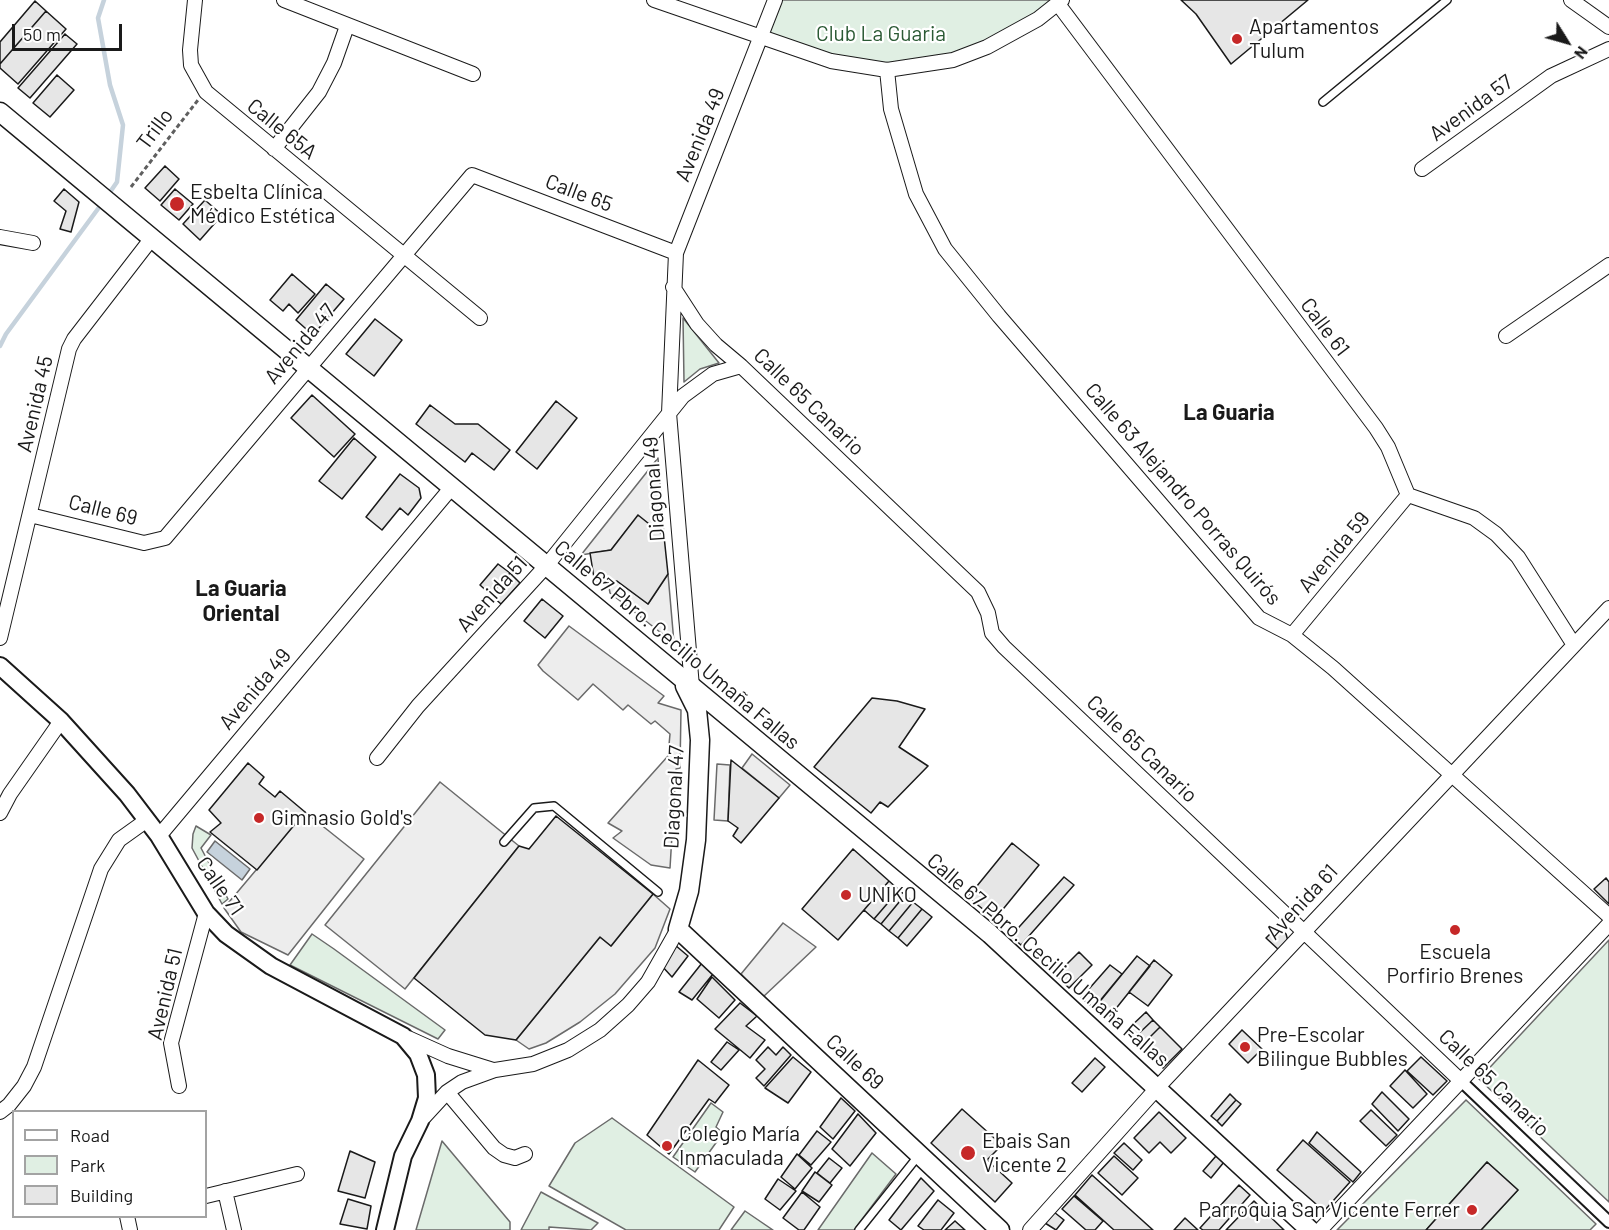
<!DOCTYPE html>
<meta charset="utf-8">
<style>
body{margin:0}
#map{position:relative;width:1609px;height:1230px;overflow:hidden;background:#fff;font-family:Barlow,sans-serif}
canvas{display:block}
.legend{position:absolute;left:12px;top:1110px;width:195px;height:108px;box-sizing:border-box;background:#fff;border:2px solid #a3a3a3;margin:0;padding:8px 10px;list-style:none;font-size:18px;color:#1a1a1a}
.legend li{display:flex;align-items:center;gap:12px;height:30px}
.legend b{width:30px;border:2px solid #a3a3a3}
.north{position:absolute;left:1537px;top:12px;width:60px;height:60px;-webkit-text-stroke:4px #fff;paint-order:stroke;rotate:127deg;font-size:16px;font-weight:700;line-height:24px;text-align:center;color:#1a1a1a}
.north::after{content:'';display:block;margin:auto;width:21px;height:27px;background:#1a1a1a;clip-path:polygon(50% 0,100% 100%,50% 72%,0 100%)}
.scale{position:absolute;left:12px;top:24px;width:110px;height:27px;box-sizing:border-box;border:3px solid #1a1a1a;border-top:0;padding-left:8px;font-size:18px;line-height:21px;white-space:nowrap;color:#1a1a1a;-webkit-text-stroke:4px #fff;paint-order:stroke}
</style>
<div id="map">
<canvas width="1609" height="1230"></canvas>
<ul class="legend">
<li><b style="height:8px;background:#fff"></b>Road</li>
<li><b style="height:16px;background:#e0efe3"></b>Park</li>
<li><b style="height:16px;background:#e6e6e6"></b>Building</li>
</ul>
<div class="north">N</div>
<div class="scale">50 m</div>
</div>
<script>
const ctx = document.querySelector('canvas').getContext('2d');
ctx.lineJoin = 'round';
function paint(path, color) {
  ctx.fillStyle = color;
  ctx.fill(path, 'evenodd');
}
function shape(rows) {
  const path = new Path2D();
  for (const r of rows) {
    path.moveTo(r[0], r[1]);
    for (let i = 2; i < r.length; i += 2) path.lineTo(r[i], r[i + 1]);
  }
  return path;
}
function strokePath(path, color, width, dash) {
  ctx.strokeStyle = color;
  ctx.lineWidth = width;
  ctx.lineCap = dash ? 'butt' : 'round';
  ctx.setLineDash(dash || []);
  ctx.stroke(path);
}
function label(font, color, halo, rows, align = 'center') {
  ctx.font = font + ' Barlow,sans-serif';
  ctx.lineWidth = 4.5;
  ctx.setLineDash([]);
  ctx.textBaseline = 'middle';
  ctx.strokeStyle = halo;
  ctx.fillStyle = color;
  for (const [text, x, y, turn = 0] of rows) {
    ctx.save();
    ctx.translate(x, y);
    ctx.rotate((+turn || 0) * Math.PI / 180);
    ctx.textAlign = isNaN(turn) ? turn : align;
    if (halo) ctx.strokeText(text, 0, 0);
    ctx.fillText(text, 0, 0);
    ctx.restore();
  }
}
const green = shape([
 [775,0,1062,0,987,47,887,70,760,38,775,0],
 [683,318,719,363,700,369,684,382,683,318],
 [196,826,211,835,201,848,228,899,222,904,192,848,193,834,196,826],
 [312,934,334,949,445,1030,438,1039,290,965,312,934],
 [1609,940,1609,1202,1479,1079,1609,940],
 [1466,1100,1596,1224,1590,1230,1481,1230,1518,1190,1487,1162,1426,1230,1337,1230,1466,1100],
 [711,1103,723,1112,716,1127,723,1133,695,1172,673,1157,711,1103],
 [612,1118,734,1207,719,1230,626,1230,549,1186,575,1143,612,1118],
 [442,1141,510,1222,510,1230,416,1230,442,1141],
 [872,1153,896,1174,854,1230,818,1230,872,1153],
 [541,1192,598,1223,591,1230,549,1227,549,1230,521,1230,541,1192],
 [745,1211,773,1230,731,1230,745,1211]
]);
paint(green, '#e0efe3');
strokePath(green, '#6a6a6a', 1.5);
const parking = shape([
 [658,458,664,536,638,516,611,550,581,555,658,458],
 [668,574,674,643,610,593,608,582,617,581,648,604,668,574],
 [569,626,664,696,658,703,681,710,680,768,676,769,670,868,651,865,613,838,622,831,608,823,668,756,670,734,655,721,651,724,628,705,623,710,593,684,578,700,543,671,538,665,569,626],
 [752,754,790,785,779,798,742,768,752,754],
 [717,764,730,765,728,821,714,820,717,764],
 [440,782,519,846,405,989,325,925,440,782],
 [305,812,364,859,288,955,241,932,224,908,305,812],
 [653,894,670,909,655,948,615,994,580,1022,546,1043,529,1049,516,1040,600,937,611,946,653,894],
 [783,923,816,947,763,997,741,974,783,923]
]);
paint(parking, '#ededed');
strokePath(parking, '#6a6a6a', 1.5);
const water = shape([
 [215,841,250,869,242,880,207,852,215,841]
]);
paint(water, '#c6d2dc');
strokePath(water, '#6a6a6a', 1.5);
strokePath(shape([
 [104,0,98,18,110,85,123,125,117,182,108,195],
 [0,346,6,334,103,202]
]), '#c6d2dc', 4.5);
const building = shape([
 [1181,0,1308,0,1231,64,1196,14,1181,0],
 [35,1,46,11,0,64,0,42,35,1],
 [46,11,66,29,18,84,0,68,0,64,46,11],
 [65,34,77,44,30,98,18,88,65,34],
 [57,75,74,90,50,117,33,103,57,75],
 [165,166,179,179,160,201,145,188,165,166],
 [64,189,79,202,71,232,60,229,66,211,54,201,64,189],
 [175,189,193,204,179,220,161,205,175,189],
 [205,200,222,215,200,240,183,224,205,200],
 [292,274,315,294,298,313,289,304,283,311,270,300,292,274],
 [326,284,344,299,313,335,296,320,326,284],
 [375,319,402,340,374,376,346,354,375,319],
 [312,395,355,434,334,457,291,418,312,395],
 [556,401,577,418,537,469,516,452,556,401],
 [430,405,455,424,478,424,510,450,494,470,472,453,465,462,416,424,430,405],
 [354,438,376,457,342,499,319,481,354,438],
 [400,474,419,488,421,498,408,515,400,508,382,530,366,517,400,474],
 [638,515,664,536,668,574,648,604,617,581,595,584,590,553,611,550,638,515],
 [498,564,510,573,491,595,480,585,498,564],
 [510,573,520,583,501,604,491,595,510,573],
 [542,599,563,616,545,638,524,621,542,599],
 [872,698,897,701,925,709,899,747,928,766,888,807,880,802,871,813,814,767,872,698],
 [731,760,779,798,741,843,733,836,738,828,728,821,731,760],
 [248,763,264,777,259,784,275,797,280,791,305,812,257,870,210,832,221,823,209,810,248,763],
 [556,816,653,894,611,946,600,937,516,1040,485,1035,414,978,519,846,529,849,556,816],
 [1012,843,1039,865,995,919,968,897,1012,843],
 [853,849,889,881,838,940,802,909,853,849],
 [1064,877,1074,885,1021,945,1011,936,1064,877],
 [1606,878,1609,882,1609,904,1594,889,1606,878],
 [889,881,899,890,874,919,864,910,889,881],
 [899,890,905,895,881,924,874,919,899,890],
 [905,895,913,902,889,931,881,924,905,895],
 [913,902,922,909,898,938,889,931,913,902],
 [922,909,932,917,907,946,898,938,922,909],
 [1278,926,1286,934,1288,941,1280,951,1266,938,1278,926],
 [675,945,688,956,672,977,661,965,675,945],
 [1079,952,1092,965,1069,988,1056,975,1079,952],
 [1137,956,1150,966,1110,1016,1097,1005,1137,956],
 [1154,960,1172,975,1148,1006,1129,992,1154,960],
 [702,963,713,974,692,1000,679,992,702,963],
 [1110,965,1122,974,1094,1008,1081,998,1110,965],
 [712,977,735,1000,719,1018,697,999,712,977],
 [740,1003,757,1016,746,1026,765,1040,750,1058,715,1029,740,1003],
 [1146,1012,1153,1020,1133,1039,1126,1031,1146,1012],
 [1153,1020,1160,1027,1141,1046,1133,1039,1153,1020],
 [1160,1027,1182,1049,1163,1068,1141,1046,1160,1027],
 [1242,1030,1262,1049,1248,1063,1229,1044,1242,1030],
 [727,1042,739,1050,721,1070,711,1062,727,1042],
 [768,1047,776,1055,783,1047,791,1055,764,1086,756,1078,765,1069,756,1060,768,1047],
 [793,1057,811,1072,788,1103,765,1088,793,1057],
 [1421,1057,1447,1081,1433,1095,1407,1071,1421,1057],
 [1095,1058,1105,1067,1082,1092,1072,1083,1095,1058],
 [698,1060,729,1085,715,1103,709,1099,669,1154,647,1135,698,1060],
 [1405,1070,1427,1094,1413,1108,1390,1086,1405,1070],
 [1382,1092,1409,1119,1398,1131,1372,1104,1382,1092],
 [1230,1094,1236,1100,1217,1121,1211,1116,1230,1094],
 [841,1098,855,1111,833,1139,820,1127,841,1098],
 [1236,1100,1241,1104,1222,1126,1217,1121,1236,1100],
 [962,1109,1002,1145,987,1160,1012,1183,995,1202,931,1143,962,1109],
 [1371,1110,1397,1135,1386,1146,1360,1121,1371,1110],
 [1159,1112,1186,1138,1171,1153,1160,1142,1149,1153,1134,1138,1159,1112],
 [858,1114,876,1133,850,1166,832,1149,858,1114],
 [817,1131,831,1142,811,1165,799,1155,817,1131],
 [1317,1132,1361,1172,1353,1182,1309,1143,1317,1132],
 [1303,1140,1350,1182,1324,1211,1277,1170,1303,1140],
 [1124,1143,1142,1160,1133,1170,1114,1153,1124,1143],
 [350,1151,375,1162,365,1198,338,1191,350,1151],
 [797,1154,812,1168,795,1189,781,1177,797,1154],
 [1114,1156,1138,1178,1122,1195,1098,1173,1114,1156],
 [1216,1156,1224,1162,1211,1178,1203,1171,1216,1156],
 [829,1158,842,1168,830,1183,817,1173,829,1158],
 [1487,1162,1518,1190,1481,1230,1426,1230,1487,1162],
 [815,1172,832,1185,819,1202,802,1191,815,1172],
 [1092,1175,1153,1230,1114,1230,1075,1195,1092,1175],
 [921,1178,934,1191,901,1230,889,1220,921,1178],
 [778,1179,796,1191,780,1210,765,1199,778,1179],
 [1239,1185,1250,1195,1219,1230,1203,1230,1200,1228,1239,1185],
 [802,1192,820,1207,804,1230,799,1230,783,1218,802,1192],
 [1074,1196,1103,1221,1095,1230,1086,1230,1062,1209,1074,1196],
 [348,1199,371,1206,367,1229,340,1224,348,1199],
 [938,1200,954,1213,941,1230,924,1230,918,1226,938,1200],
 [1254,1201,1284,1230,1226,1230,1254,1201],
 [1054,1212,1064,1220,1056,1230,1045,1223,1054,1212],
 [1185,1218,1198,1230,1174,1230,1185,1218],
 [955,1221,965,1230,945,1230,955,1221]
]);
paint(building, '#e6e6e6');
strokePath(building, '#1a1a1a', 1.5);
const service = shape([
 [1323,102,1447,0],
 [504,842,534,808,554,806,658,892],
 [859,1230,919,1155]
]);
const pedestrian = shape([
 [1461,1081,1609,1222]
]);
const minor = shape([
 [195,0,190,50,191,65,206,92,480,318],
 [284,0,473,74],
 [654,0,831,61,887,70,953,60,987,47,1038,19,1062,0],
 [1571,0,1609,27],
 [1058,4,1376,428,1388,447,1408,495,1474,518,1496,534,1518,557,1574,645],
 [887,70,891,109,916,194,945,249,999,316,1259,618,1292,635,1333,668,1609,916],
 [274,149,319,92,334,63,347,26],
 [1422,169,1551,76,1609,49],
 [0,237,33,243],
 [673,287,697,324,716,345,741,366,978,592,988,613,992,633,1004,647,1461,1081],
 [1506,336,1609,265],
 [30,515,144,543,165,538,472,175,676,253],
 [1292,635,1408,495],
 [0,638,69,349,74,339,152,238],
 [692,687,669,413,676,253,775,0],
 [377,758,418,706,547,565,683,396,713,374,741,366],
 [0,813,10,794,61,721],
 [159,836,452,487],
 [408,1038,448,1056,493,1070],
 [179,1086,171,1043,206,913],
 [447,1092,494,1148,504,1155,515,1158,525,1154],
 [0,1112,9,1105,24,1086,34,1067,101,869,119,840,147,820],
 [424,1117,447,1092,462,1082,495,1070,533,1064,568,1050,600,1030,628,1005,648,982,678,929],
 [225,1191,234,1230],
 [206,1196,297,1174],
 [127,1216,130,1230],
 [1030,1230,1158,1087,1609,608],
 [1320,1230,1609,924]
]);
const tertiary = shape([
 [0,666,61,721,127,794,159,836,206,913,226,934,271,966,403,1036,418,1054,426,1075,427,1098,420,1121,403,1156,385,1230]
]);
const secondary = shape([
 [0,112,990,934,1310,1230],
 [685,686,697,710,700,740,696,840,689,891,678,929,1000,1230]
]);
strokePath(service, '#1a1a1a', 10);
strokePath(pedestrian, '#1a1a1a', 14);
strokePath(minor, '#1a1a1a', 16);
strokePath(tertiary, '#1a1a1a', 20);
strokePath(secondary, '#1a1a1a', 21);
strokePath(shape([
 [131,187,198,100]
]), '#5f5f5f', 3, [4.5, 3]);
strokePath(service, '#fff', 7);
strokePath(pedestrian, '#fff', 10);
strokePath(minor, '#fff', 14);
strokePath(tertiary, '#fff', 16);
strokePath(secondary, '#fff', 18);
for (const [x, y, r, color] of [
 [1237,39,6,"#c62828"],
 [177,204,8,"#c62828"],
 [259,818,6,"#c62828"],
 [846,895,6,"#c62828"],
 [1455,930,6,"#c62828"],
 [1245,1047,6,"#c62828"],
 [667,1146,6,"#c62828"],
 [968,1153,8,"#c62828"],
 [1472,1210,6,"#c62828"]
]) {
  const dot = new Path2D();
  dot.arc(x, y, r, 0, 2 * Math.PI);
  ctx.fillStyle = color;
  ctx.fill(dot);
  strokePath(dot, '#fff', 2);
}
label('21px', '#1a1a1a', '#fff', [
 ["Apartamentos",1249,27],
 ["Tulum",1249,51],
 ["Esbelta Clínica",190,192],
 ["Médico Estética",190,216],
 ["Gimnasio Gold's",271,818],
 ["UNIKO",858,895],
 ["Escuela",1455,952,"center"],
 ["Porfirio Brenes",1455,976,"center"],
 ["Pre-Escolar",1257,1035],
 ["Bilingue Bubbles",1257,1059],
 ["Colegio María",679,1134],
 ["Inmaculada",679,1158],
 ["Ebais San",982,1141],
 ["Vicente 2",982,1165],
 ["Parroquia San Vicente Ferrer",1460,1210,"right"]
], 'left');
label('21px', '#2b5a34', '#fff', [
 ["Club La Guaria",881,34]
]);
label('21px', '#1a1a1a', '#fff', [
 ["Avenida 57",1471,108,-36],
 ["Trillo",155,129,-53],
 ["Calle 65A",282,129,39],
 ["Avenida 49",700,135,-68],
 ["Calle 65",579,193,21],
 ["Calle 61",1325,327,53],
 ["Avenida 47",300,344,-50],
 ["Calle 65 Canario",809,402,44],
 ["Avenida 45",35,404,-77],
 ["Diagonal 49",654,489,-94],
 ["Calle 63 Alejandro Porras Quirós",1183,494,49],
 ["Calle 69",103,510,14],
 ["Avenida 59",1334,552,-50],
 ["Avenida 51",492,594,-48],
 ["Calle 67 Pbro. Cecilio Umaña Fallas",677,645,40],
 ["Avenida 49",255,689,-50],
 ["Calle 65 Canario",1142,749,44],
 ["Diagonal 47",674,797,-87],
 ["Calle 71",220,886,55],
 ["Avenida 61",1302,902,-47],
 ["Calle 67 Pbro. Cecilio Umaña Fallas",1048,960,41],
 ["Avenida 51",165,994,-77],
 ["Calle 69",855,1062,43],
 ["Calle 65 Canario",1494,1083,44]
]);
label('bold 22px', '#1a1a1a', '#fff', [
 ["La Guaria",1229,413],
 ["La Guaria",241,589],
 ["Oriental",241,614]
]);
</script>
